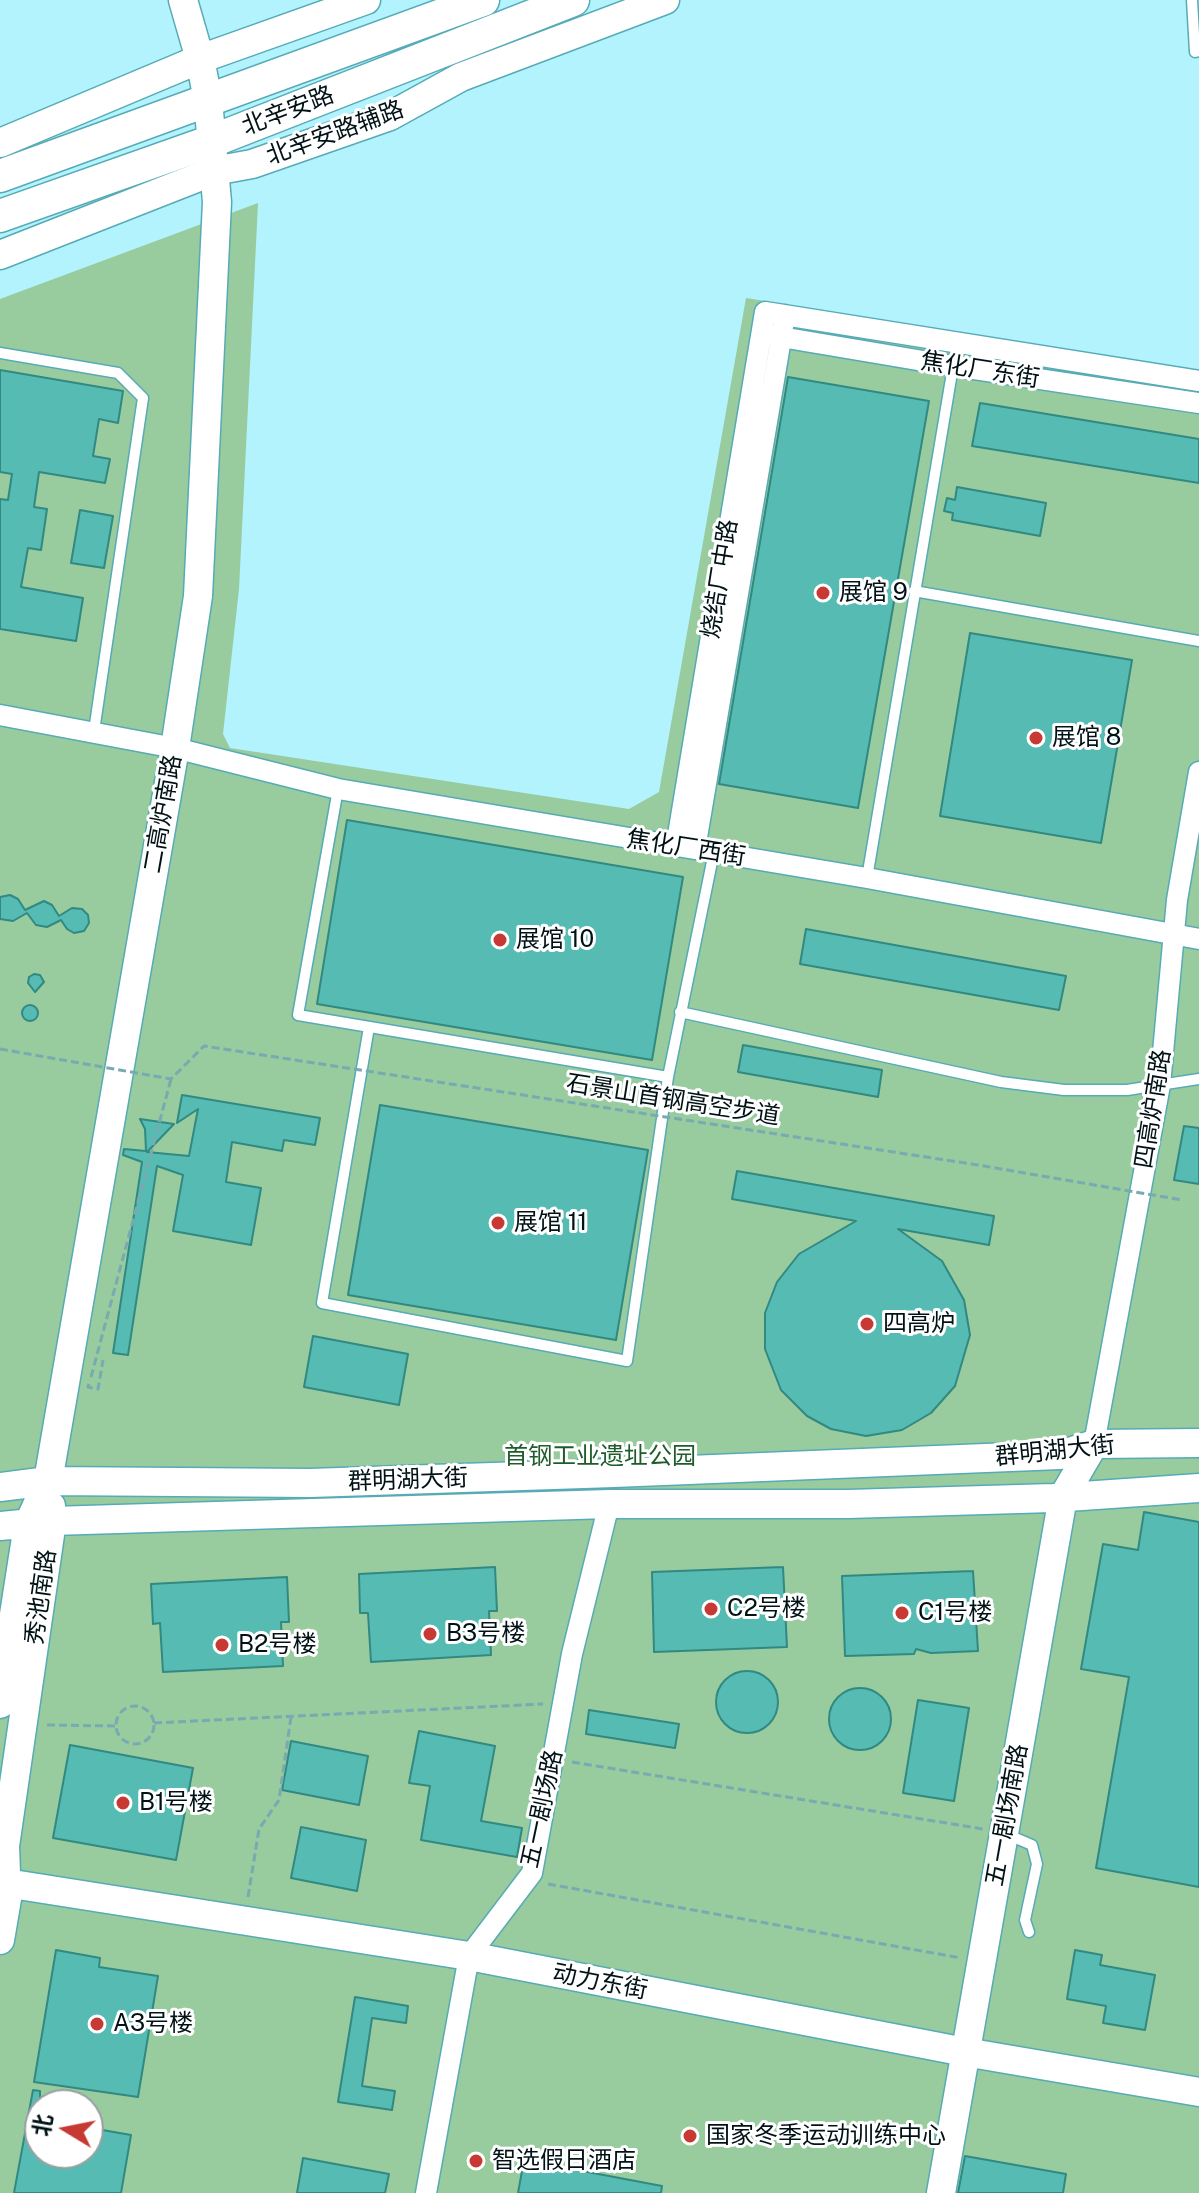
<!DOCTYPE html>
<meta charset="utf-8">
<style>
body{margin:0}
#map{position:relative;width:1199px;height:2193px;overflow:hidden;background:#b2f3fd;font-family:"Public Sans","Noto Sans SC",sans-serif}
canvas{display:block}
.north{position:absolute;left:24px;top:2089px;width:80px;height:80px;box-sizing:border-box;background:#fff;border:2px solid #99a0a1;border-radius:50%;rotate:280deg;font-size:22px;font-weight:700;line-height:32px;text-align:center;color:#001215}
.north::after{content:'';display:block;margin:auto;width:28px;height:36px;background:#c73932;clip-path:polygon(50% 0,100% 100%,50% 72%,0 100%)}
</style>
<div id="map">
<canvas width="1199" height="2193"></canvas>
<div class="north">北</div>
</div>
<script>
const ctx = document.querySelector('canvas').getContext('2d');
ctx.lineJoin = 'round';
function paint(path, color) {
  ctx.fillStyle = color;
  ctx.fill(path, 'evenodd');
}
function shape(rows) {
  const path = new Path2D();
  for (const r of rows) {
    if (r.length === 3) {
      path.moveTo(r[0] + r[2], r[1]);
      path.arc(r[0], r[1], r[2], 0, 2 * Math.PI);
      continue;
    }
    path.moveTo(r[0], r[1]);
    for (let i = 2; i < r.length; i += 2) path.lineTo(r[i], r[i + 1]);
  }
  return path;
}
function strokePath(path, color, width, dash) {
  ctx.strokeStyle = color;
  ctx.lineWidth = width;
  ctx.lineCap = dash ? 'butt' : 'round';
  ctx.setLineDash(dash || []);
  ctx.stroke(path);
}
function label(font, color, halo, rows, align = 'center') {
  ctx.font = font + ' "Public Sans","Noto Sans SC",sans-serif';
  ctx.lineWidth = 6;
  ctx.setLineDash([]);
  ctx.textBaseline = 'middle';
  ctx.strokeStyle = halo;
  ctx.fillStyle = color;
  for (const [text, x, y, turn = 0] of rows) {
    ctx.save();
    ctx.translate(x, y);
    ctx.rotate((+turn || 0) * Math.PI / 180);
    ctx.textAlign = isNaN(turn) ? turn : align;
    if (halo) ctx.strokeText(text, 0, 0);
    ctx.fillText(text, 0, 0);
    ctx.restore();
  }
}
paint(shape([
 [258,203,239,589,223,734,230,748,629,809,659,792,746,298,1199,371,1199,2193,0,2193,0,299],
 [40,2105,88,2105,88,2153,40,2153]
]), '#98cb9d');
const building = shape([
 [0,370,123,391,118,423,99,419,93,456,110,459,105,483,39,472,34,507,47,509,41,550,28,548,21,587,83,598,76,641,0,629,0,499,8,500,12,474,0,472,0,370],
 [788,377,929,401,858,808,719,784,788,377],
 [980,403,1199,439,1199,483,972,446,980,403],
 [957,487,1046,503,1040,536,952,520,953,513,944,511,947,498,955,500,957,487],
 [80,510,113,516,104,568,71,563,80,510],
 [970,633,1132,660,1101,843,940,816,970,633],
 [347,820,683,877,652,1060,317,1004,347,820],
 [10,895,18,899,25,910,44,901,52,905,59,916,72,908,82,909,88,915,89,923,84,931,74,933,67,929,61,920,47,927,36,925,27,913,13,921,0,919,0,897,10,895],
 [806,929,1066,976,1059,1010,800,964,806,929],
 [34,974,40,975,44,982,35,992,28,983,29,977,34,974],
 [30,1013,8],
 [743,1045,882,1070,878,1097,738,1072,743,1045],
 [182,1095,320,1118,315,1145,284,1140,282,1151,232,1142,226,1182,261,1188,251,1245,173,1231,183,1175,157,1166,128,1355,113,1353,142,1162,123,1155,124,1149,146,1151,145,1129,140,1119,174,1124,147,1152,189,1156,198,1109,177,1123,182,1095],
 [380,1105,648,1150,616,1340,348,1295,380,1105],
 [1184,1126,1199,1128,1199,1184,1174,1180,1184,1126],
 [737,1171,994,1216,989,1245,898,1229,942,1261,964,1300,970,1335,955,1386,931,1413,902,1430,866,1436,831,1429,807,1416,781,1390,765,1349,765,1313,777,1282,799,1254,856,1221,732,1199,737,1171],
 [313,1336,408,1354,399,1405,304,1387,313,1336],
 [1144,1512,1199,1522,1199,1887,1096,1868,1129,1677,1081,1669,1103,1544,1138,1550,1144,1512],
 [495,1567,497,1611,489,1611,491,1655,371,1662,368,1613,360,1613,359,1574,495,1567],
 [783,1567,787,1647,654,1652,652,1572,783,1567],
 [973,1571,978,1651,931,1653,916,1649,914,1654,845,1656,842,1576,973,1571],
 [287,1577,289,1622,281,1622,283,1666,163,1672,160,1623,153,1624,151,1584,287,1577],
 [747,1702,31],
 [860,1719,31],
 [918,1700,969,1708,954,1801,903,1793,918,1700],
 [589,1710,679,1724,675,1748,586,1734,589,1710],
 [419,1731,495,1746,481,1821,522,1828,517,1857,421,1840,430,1786,409,1783,419,1731],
 [291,1741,368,1756,359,1805,282,1790,291,1741],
 [70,1745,193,1768,176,1860,53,1838,70,1745],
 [301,1827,366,1840,357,1891,291,1878,301,1827],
 [56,1950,100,1958,99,1967,158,1976,138,2097,34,2082,56,1950],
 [1075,1950,1102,1955,1100,1965,1155,1975,1145,2030,1103,2023,1106,2006,1067,1999,1075,1950],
 [355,1997,408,2006,406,2023,372,2018,362,2086,395,2091,392,2110,338,2102,355,1997],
 [33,2090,40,2091,40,2153,88,2153,88,2136,91,2128,131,2135,121,2193,14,2193,33,2090],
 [965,2156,1066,2174,1063,2193,958,2193,965,2156],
 [303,2158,389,2174,385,2193,297,2193,303,2158],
 [524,2160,662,2186,661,2193,518,2193,524,2160]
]);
paint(building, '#56bcb3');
strokePath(building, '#318982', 2);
const lane = shape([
 [1192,0,1195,52,1199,51],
 [0,353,118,373,143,398,94,731],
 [914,591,1199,641],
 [338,789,298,1015,668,1077,714,852],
 [867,878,957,343],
 [680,1012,1001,1082,1064,1090,1127,1090,1199,1079],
 [369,1027,322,1303,627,1361,668,1077],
 [1006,1834,1032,1845,1037,1864,1025,1920,1029,1932]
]);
const street = shape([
 [769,335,953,366,1199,403],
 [0,715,175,748,338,789,867,878,1199,939],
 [676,847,765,312,1199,381],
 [695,849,785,315],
 [1094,1444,1160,1085,1177,900,1199,772],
 [426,2193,469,1956,532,1873,572,1654,609,1504]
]);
const secondary = shape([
 [0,143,200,59,366,0],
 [0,255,214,171,252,164,390,116,461,77,665,0],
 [0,1487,48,1481,310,1483,614,1473,1060,1455,1094,1444,1199,1443],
 [0,1526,52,1521,609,1504,848,1504,1053,1498,1199,1488],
 [0,1704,28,1525,48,1481,175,748,198,596,217,202,208,100,200,59,183,0],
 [0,1882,469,1956,965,2052,1199,2092],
 [0,1940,7,1899,5,1846,52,1521,51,1506],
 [941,2193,1063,1497,1094,1444]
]);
const primary = shape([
 [0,176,483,0],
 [0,216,212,141,573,0]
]);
strokePath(lane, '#56abb6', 13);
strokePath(street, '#56abb6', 23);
strokePath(secondary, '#56abb6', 31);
strokePath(primary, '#56abb6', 35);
strokePath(shape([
 [91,1377,171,1079],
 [89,1384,88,1387,98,1389,103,1360],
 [135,1725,19],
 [154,1723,543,1704],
 [47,1725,116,1726],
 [572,1762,983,1829],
 [548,1884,961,1958],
 [248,1897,259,1829,279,1800,291,1717]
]), '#78aab1', 3, [8, 4]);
strokePath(lane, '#fff', 10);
strokePath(street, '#fff', 20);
strokePath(secondary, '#fff', 28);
strokePath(primary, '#fff', 32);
strokePath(shape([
 [0,1049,171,1079,204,1046,978,1165,1182,1200]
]), '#78aab1', 3, [8, 4]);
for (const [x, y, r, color] of [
 [823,593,8,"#c73932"],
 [1036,738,8,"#c73932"],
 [500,940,8,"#c73932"],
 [498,1223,8,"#c73932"],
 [867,1324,8,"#c73932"],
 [711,1609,8,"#c73932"],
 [902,1613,8,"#c73932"],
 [430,1634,8,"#c73932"],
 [222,1645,8,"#c73932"],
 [123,1803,8,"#c73932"],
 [97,2024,8,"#c73932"],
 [690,2136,8,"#c73932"],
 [476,2161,8,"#c73932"]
]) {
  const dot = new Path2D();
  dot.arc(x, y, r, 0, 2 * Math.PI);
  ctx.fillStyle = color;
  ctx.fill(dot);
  strokePath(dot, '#fff', 3);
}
label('24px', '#001215', '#fff', [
 ["北辛安路",288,111,-21],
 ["北辛安路辅路",335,133,-20],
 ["焦化厂东街",980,370,9],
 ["烧结厂中路",720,579,-81],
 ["二高炉南路",163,814,-80],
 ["焦化厂西街",686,848,9],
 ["石景山首钢高空步道",673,1100,9],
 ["四高炉南路",1153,1109,-81],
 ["群明湖大街",1055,1451,-6],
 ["群明湖大街",408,1480,-2],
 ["秀池南路",41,1597,-82],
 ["五一剧场路",542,1809,-78],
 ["五一剧场南路",1007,1815,-80],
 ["动力东街",600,1982,11]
]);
label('24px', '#001215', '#fff', [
 ["展馆 9",839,593],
 ["展馆 8",1052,738],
 ["展馆 10",516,940],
 ["展馆 11",514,1223],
 ["四高炉",883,1324],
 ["C2号楼",727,1609],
 ["C1号楼",918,1613],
 ["B3号楼",446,1634],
 ["B2号楼",238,1645],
 ["B1号楼",139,1803],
 ["A3号楼",113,2024],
 ["国家冬季运动训练中心",706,2136],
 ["智选假日酒店",492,2161]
], 'left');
label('24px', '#1f5c2b', '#fff', [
 ["首钢工业遗址公园",600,1457]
]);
</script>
